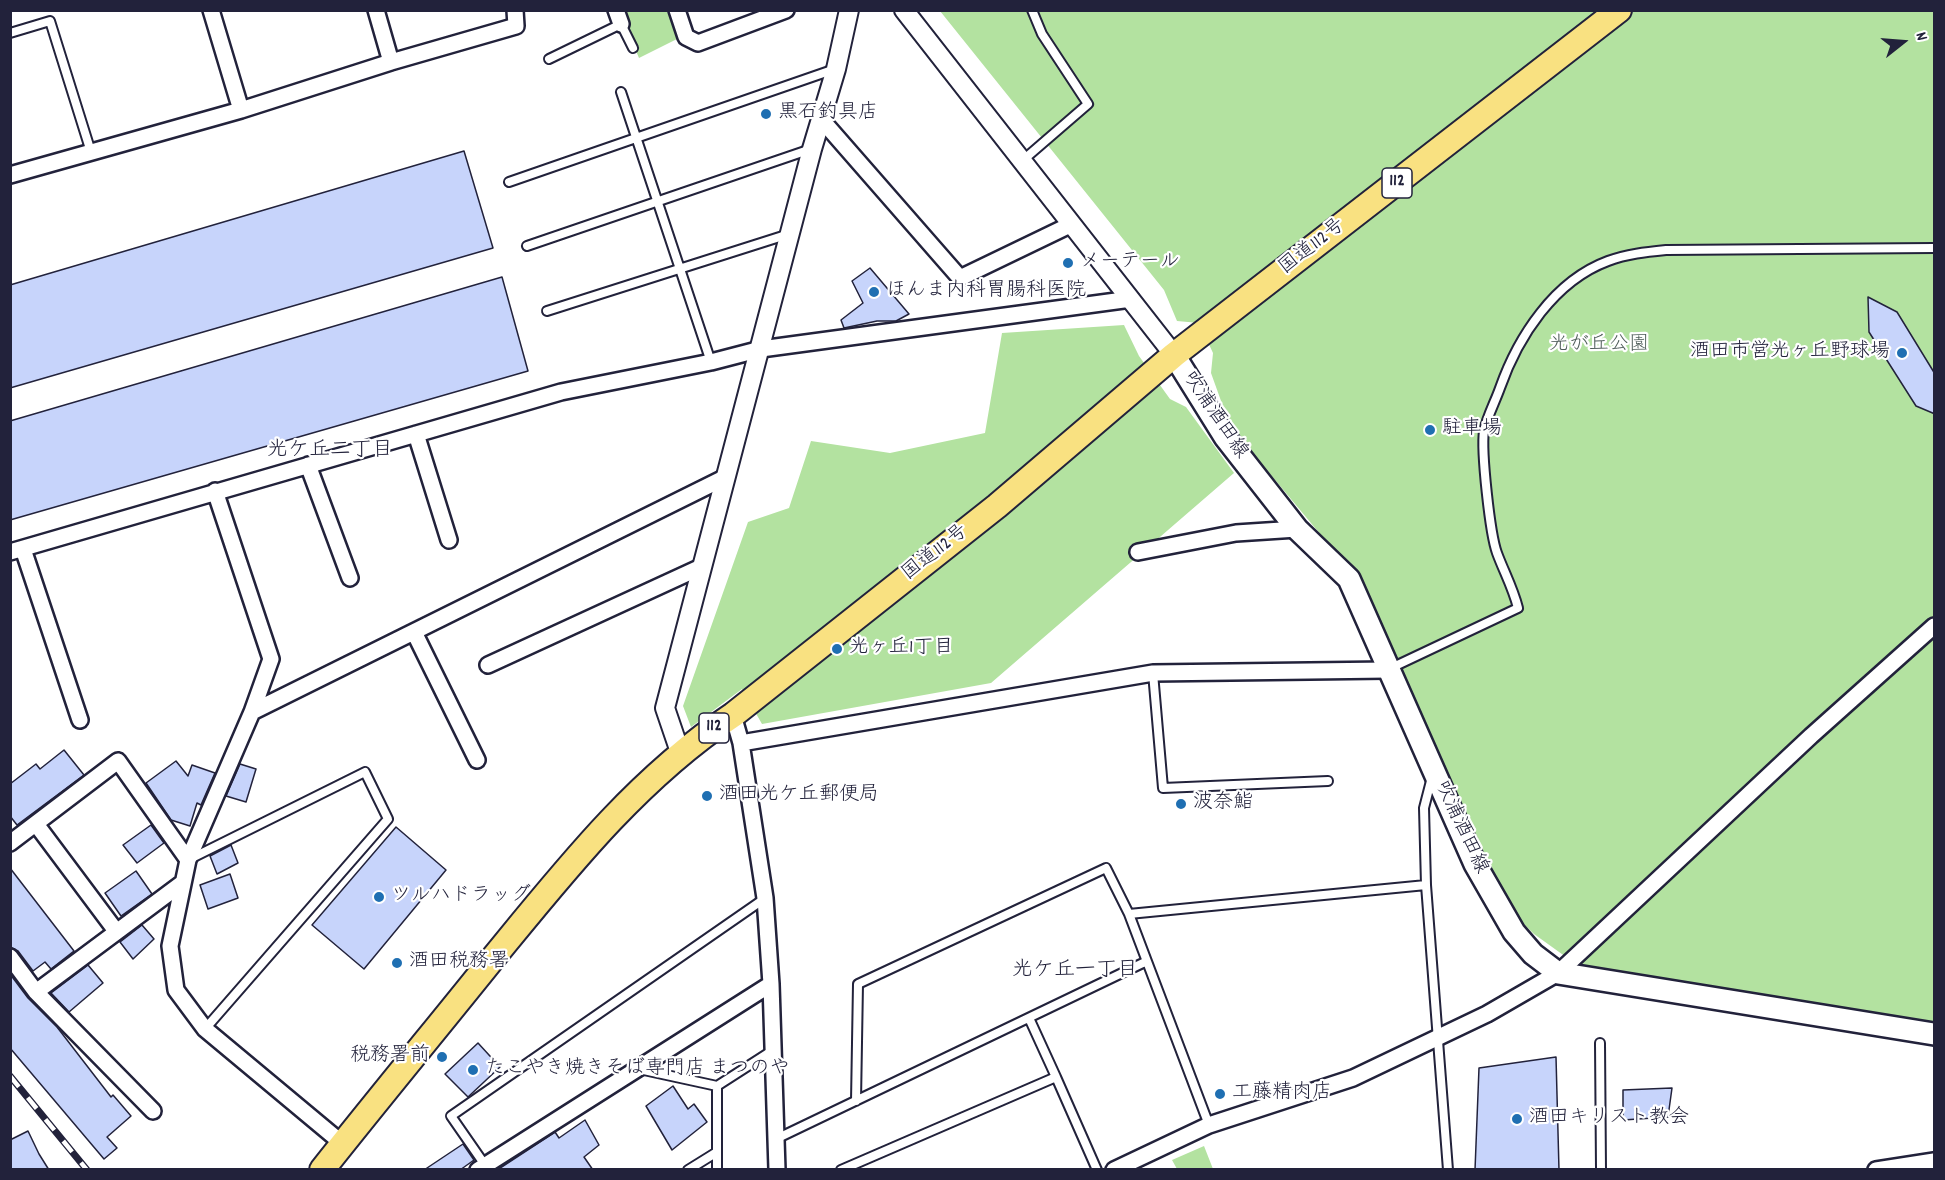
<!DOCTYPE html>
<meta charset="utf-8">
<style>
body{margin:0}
#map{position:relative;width:1945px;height:1180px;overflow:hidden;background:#fff;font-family:Dekko,sans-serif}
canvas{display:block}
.frame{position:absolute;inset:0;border:12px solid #22223b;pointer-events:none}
.north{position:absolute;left:1873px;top:12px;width:60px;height:60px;-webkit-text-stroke:4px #fff;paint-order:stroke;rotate:73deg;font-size:16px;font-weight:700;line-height:24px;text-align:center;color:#22223b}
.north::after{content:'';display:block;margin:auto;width:21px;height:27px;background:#22223b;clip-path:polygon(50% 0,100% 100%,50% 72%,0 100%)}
</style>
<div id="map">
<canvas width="1945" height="1180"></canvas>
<div class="frame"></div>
<div class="north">N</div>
</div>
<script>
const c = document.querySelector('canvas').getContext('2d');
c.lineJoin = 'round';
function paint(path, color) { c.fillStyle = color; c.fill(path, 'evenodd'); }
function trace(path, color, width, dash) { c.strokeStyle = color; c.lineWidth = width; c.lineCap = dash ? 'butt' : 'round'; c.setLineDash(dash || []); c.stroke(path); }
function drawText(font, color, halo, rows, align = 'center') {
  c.font = font + ' Dekko,"Klee One",sans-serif'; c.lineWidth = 4.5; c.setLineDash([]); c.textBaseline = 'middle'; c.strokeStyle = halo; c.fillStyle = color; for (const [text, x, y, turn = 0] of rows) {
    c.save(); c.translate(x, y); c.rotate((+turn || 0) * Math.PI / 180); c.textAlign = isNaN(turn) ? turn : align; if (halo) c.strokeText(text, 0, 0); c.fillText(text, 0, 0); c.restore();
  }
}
const green = new Path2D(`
 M619 11H673L683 36 639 58Z
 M940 11H1934V1029L1598 980 1534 934 1504 905 1490 884 1456 795 1351 571 1230 426 1211 373 1213 353 1199 323 1177 321 1164 290Z
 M1124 325 1139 356 1170 399 1186 407 1234 473 991 683 762 724 742 689 691 727 683 706 748 522 789 508 811 441 890 453 985 433 1002 333Z
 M1204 1146 1213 1169H1177L1172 1160Z`);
const building = new Path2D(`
 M464 151 493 248 10 388V285Z
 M870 268 909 314 896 321H877L844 328 841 320 863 303 852 281Z
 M502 277 528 371 10 520V421Z
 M1868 297 1897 312 1935 374V414L1916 406 1869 332Z
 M64 750 84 775 17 825 10 816V784L36 764 40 769Z
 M176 761 188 776 192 765 215 773 201 805 197 803 190 826 171 820 146 783Z
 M240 764 256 769 246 802 226 796Z
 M151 825 164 843 137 863 123 845Z
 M396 827 446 870 364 969 312 925Z
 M231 845 238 863 217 874 210 856Z
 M10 868 74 951 51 969 45 962 33 971 18 951 10 947Z
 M136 871 152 894 121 916 105 893Z
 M230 874 238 898 208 909 200 885Z
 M142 925 154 939 133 959 120 942Z
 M88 965 103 983 69 1012 51 993Z
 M10 974 28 998 57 1027 111 1097 113 1095 131 1116 107 1137 117 1148 104 1159 10 1048Z
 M478 1043 500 1067 468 1097 445 1074Z
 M1556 1057 1559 1170H1475L1479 1068Z
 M673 1086 688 1109 694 1104 707 1122 672 1150 646 1106Z
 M1672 1088 1668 1117 1623 1120V1090Z
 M585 1120 599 1145 584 1157 593 1170H497L555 1132 559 1138Z
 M28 1131 39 1154 49 1170H10V1140Z
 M463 1144 474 1160 460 1170H424Z`);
const service = new Path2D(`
 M10 33 50 21 91 152
 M549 59 621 24 633 48
 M621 92 711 362
 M1022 161 1088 104 1042 34 1032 10
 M509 182 835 69
 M527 246 811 149
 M547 311 789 234
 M1391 668 1518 608C1513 588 1504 572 1497 553 1490 534 1481 451 1484 431 1487 417 1495 402 1500 388 1518 337 1554 281 1608 261 1627 254 1646 252 1666 250L1934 248
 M1153 673 1163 788 1328 781
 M1432 777 1424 808 1426 885 1448 1170
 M190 859 365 772 388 819 205 1029
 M1029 1018 1056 1077
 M1600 1043 1601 1170
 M639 1069 717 1086
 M856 1101 858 984 1106 868 1129 914
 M1209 1125 1129 914 1426 885
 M776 1139 1145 962
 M485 1165 451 1116 764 899
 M688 1170 717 1152V1086L773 1050
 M717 1170V1152
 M841 1170 1056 1077 1097 1170`);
const minor = new Path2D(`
 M211 10 241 110
 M376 10 391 62
 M616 10 621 24
 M677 10 686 37 698 43 786 10
 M821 119 960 278 1072 224
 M10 175 241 110 391 62 516 26 515 10
 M416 434 449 540
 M308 465 350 578
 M215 491 271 659 252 712
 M23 549 80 720
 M10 552 561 392 711 362 761 349 1131 299
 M1138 552 1236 533 1297 529
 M414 632 477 760
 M488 665 701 567
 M733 715 741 743 1153 673 1388 670
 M741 743 765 898 771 984 777 1170
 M36 824 116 931
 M10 843 118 761 188 860
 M10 957 36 992 153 1111
 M36 992 181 884
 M343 1144 205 1029 176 990 170 946 188 860 252 712 724 478
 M478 1170 771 984
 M1114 1170 1209 1125 1353 1078 1487 1014 1558 973 1811 736 1934 626
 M1876 1170 1934 1161`);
const tertiary = new Path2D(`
 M904 10 1174 355
 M681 755 665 708 812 149 836 69 849 10`);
const secondary = new Path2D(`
 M1174 355 1225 437 1297 529 1349 579 1475 864 1514 932 1533 954 1558 973 1934 1034`);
const trunk = new Path2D(`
 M322 1170C379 1098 437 1028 494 957 566 869 637 779 733 715L997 506 1174 355 1619 10`);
const rail = new Path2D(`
 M10 1076 87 1170`);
const markers = [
 [766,114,6,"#1f6fb2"],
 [1068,263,6,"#1f6fb2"],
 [874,292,6,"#1f6fb2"],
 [1902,353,6,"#1f6fb2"],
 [1430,430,6,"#1f6fb2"],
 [837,649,6,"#1f6fb2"],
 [707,796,6,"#1f6fb2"],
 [1181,804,6,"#1f6fb2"],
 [379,897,6,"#1f6fb2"],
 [397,963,6,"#1f6fb2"],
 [442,1057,6,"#1f6fb2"],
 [473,1070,6,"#1f6fb2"],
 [1220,1094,6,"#1f6fb2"],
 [1517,1119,6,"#1f6fb2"]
];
const shields = [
 [1397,183,30],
 [714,728,30]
];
const shieldNames = [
 ["112",1397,183],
 ["112",714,728]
];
const poiNames = [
 ["黒石釣具店",778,114],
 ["メーテール",1080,263],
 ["ほんま内科胃腸科医院",886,292],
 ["酒田市営光ヶ丘野球場",1890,353,"right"],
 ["駐車場",1442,430],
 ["光ヶ丘1丁目",849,649],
 ["酒田光ケ丘郵便局",719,796],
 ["波奈鮨",1193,804],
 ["ツルハドラッグ",391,897],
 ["酒田税務署",409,963],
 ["税務署前",430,1057,"right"],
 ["たこやき焼きそば専門店 まつのや",485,1070],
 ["工藤精肉店",1232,1094],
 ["酒田キリスト教会",1529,1119]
];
const streetNames = [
 ["国道112号",1313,248,-38],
 ["吹浦酒田線",1214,416,56],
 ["国道112号",936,554,-38],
 ["吹浦酒田線",1460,828,65]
];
const parkNames = [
 ["光が丘公園",1599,346]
];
const neighbourhoodNames = [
 ["光ケ丘二丁目",330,452],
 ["光ケ丘一丁目",1075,972]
];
paint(green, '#b3e2a0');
paint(building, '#c7d4fb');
trace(building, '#22223b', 1.5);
trace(service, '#22223b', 12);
trace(minor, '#22223b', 20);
trace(tertiary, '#22223b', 22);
trace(secondary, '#22223b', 26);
trace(trunk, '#22223b', 28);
trace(service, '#fff', 8);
trace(minor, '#fff', 15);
trace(tertiary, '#fff', 18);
trace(secondary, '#fff', 21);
trace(trunk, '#f9e181', 24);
trace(rail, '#22223b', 7);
trace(rail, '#fff', 4.5, [14]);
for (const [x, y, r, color] of markers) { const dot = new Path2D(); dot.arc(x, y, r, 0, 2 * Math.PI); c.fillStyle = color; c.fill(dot); trace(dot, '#fff', 2); }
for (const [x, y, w] of shields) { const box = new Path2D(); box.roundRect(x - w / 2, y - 15, w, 30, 4.5); c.fillStyle = '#fff'; c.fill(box); trace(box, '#22223b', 1.5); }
drawText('bold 18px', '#22223b', null, shieldNames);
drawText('20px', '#22223b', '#fff', poiNames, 'left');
drawText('20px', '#22223b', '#fff', streetNames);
drawText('20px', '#4e5c59', '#fff', parkNames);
drawText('21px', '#22223b', '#fff', neighbourhoodNames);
</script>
